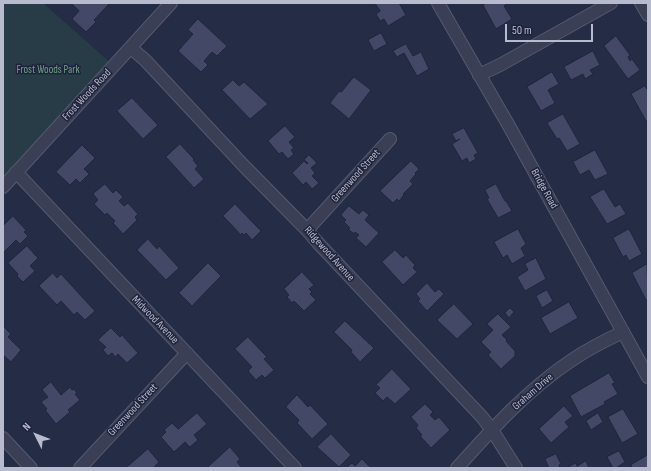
<!DOCTYPE html>
<style>
body{margin:0}
#map{position:relative;width:651px;height:471px;overflow:hidden;background:#252c46;font-family:"Sofia Sans Condensed",sans-serif}
canvas{display:block}
.frame{position:absolute;inset:0;border:4px solid #b8bbce;pointer-events:none}
.north{position:absolute;left:16px;top:415px;width:40px;height:40px;-webkit-text-stroke:3px #1e233b;paint-order:stroke;rotate:312deg;font-size:11px;font-weight:700;line-height:16px;text-align:center;color:#b8bbce}
.north::after{content:'';display:block;margin:auto;width:14px;height:18px;background:#b8bbce;clip-path:polygon(50% 0,100% 100%,50% 72%,0 100%)}
.scale{position:absolute;left:505px;top:24px;width:88px;height:18px;box-sizing:border-box;border:2px solid #b8bbce;border-top:0;padding-left:5px;font-size:12px;line-height:14px;white-space:nowrap;color:#b8bbce;-webkit-text-stroke:3px #1e233b;paint-order:stroke}
</style>
<div id="map">
<canvas width="651" height="471"></canvas>
<div class="frame"></div>
<div class="north">N</div>
<div class="scale">50 m</div>
</div>
<script>
const c = document.querySelector('canvas').getContext('2d');
c.lineJoin = 'round';
function paint(path, color) { c.fillStyle = color; c.fill(path, 'evenodd'); }
function trace(path, color, width, dash) { c.strokeStyle = color; c.lineWidth = width; c.lineCap = dash ? 'butt' : 'round'; c.setLineDash(dash || []); c.stroke(path); }
function drawText(font, color, halo, rows, align = 'center') {
  c.font = font + ' "Sofia Sans Condensed",sans-serif'; c.lineWidth = 3; c.setLineDash([]); c.textBaseline = 'middle'; c.strokeStyle = halo; c.fillStyle = color; for (const [text, x, y, turn = 0] of rows) {
    c.save(); c.translate(x, y); c.rotate((+turn || 0) * Math.PI / 180); c.textAlign = isNaN(turn) ? turn : align; if (halo) c.strokeText(text, 0, 0); c.fillText(text, 0, 0); c.restore();
  }
}
const green = new Path2D(`
 M3 3H43L114 66 3 187Z`);
const building = new Path2D(`
 M71 3H110L94 20 96 22 86 32 72 19 79 11Z
 M375 3H399L406 15 388 26 384 19 380 21 376 14 380 11Z
 M487 3H508L504 6 512 19 496 29 483 5Z
 M198 19 227 46 217 56 212 52 204 61 208 65 201 72 178 51 193 34 188 30Z
 M381 33 387 44 374 51 368 40Z
 M616 36 630 55 628 57 630 61 632 59 640 70 628 79 604 46Z
 M406 44 413 56 421 52 429 69 417 76 404 53 397 57 393 51Z
 M593 51 600 65 590 70 593 74 585 79 583 74 571 80 564 67Z
 M552 72 559 84 548 90 555 103 541 111 527 87Z
 M354 77 371 90 349 119 330 103 339 91 341 92Z
 M233 80 239 86 244 82 268 104 250 119 222 90Z
 M645 86 648 91V120L646 121 631 94Z
 M132 98 158 125 143 139 117 111Z
 M563 114 580 144 567 151 559 138 557 139 547 123Z
 M285 126 295 137 289 142 294 148 291 150 294 154 288 159 282 152 279 154 268 141Z
 M464 128 478 153 474 155 476 159 469 163 467 158 462 161 452 144 460 139 456 141 452 134Z
 M180 144 194 159 193 160 198 166 195 169 204 179 194 188 166 157Z
 M82 145 95 158 84 169 89 174 80 183 76 179 70 185 56 172Z
 M595 150 608 174 595 180 589 170 580 175 573 162Z
 M309 155 317 163 311 168 315 173 312 176 319 183 312 189 306 182 303 185 292 173 304 161 307 164 308 163 304 160Z
 M411 161 419 169 415 173 416 174 410 181 413 184 403 194 404 195 399 201 397 199 393 203 380 191Z
 M105 184 113 193 116 190 123 197 119 201 124 206 128 203 138 214 135 217 137 220 123 234 113 223 115 221 107 213 105 215 94 204 98 200 93 194Z
 M496 184 505 201H506L512 211 498 218 487 199 489 198 485 190Z
 M604 189 615 207 620 204 626 214 607 224 590 197Z
 M235 204 261 231 252 240 246 233 244 235 242 233 241 235 223 216Z
 M349 206 359 214 363 210 369 215 365 220 379 233 366 247 356 238 359 235 355 232 354 234 348 229 350 228 344 222 346 220 341 215Z
 M13 216 26 230 24 232 28 236 20 244 16 240 3 253V226Z
 M518 229 526 244 521 248 525 256 512 264 507 255 503 258 494 242Z
 M629 229 642 254 629 261 626 255 623 257 613 238Z
 M148 239 157 249 159 246 179 268 166 280 137 250Z
 M27 246 38 258 30 266 35 271 23 282 17 276 18 274 8 263Z
 M395 250 403 258 406 255 415 265 413 268 417 272 403 285 382 262Z
 M536 258 546 279 525 291 517 277 528 270 525 264Z
 M208 263 221 276 192 306 179 293Z
 M647 264 648 299 646 300 632 273Z
 M302 272 314 285 309 289 312 292 310 294 316 300 304 311 294 301 292 303 287 297 289 295 284 289Z
 M53 273 57 278 61 274 95 311 85 320 77 312 74 315 61 301 57 305 39 286Z
 M427 283 435 292 439 289 444 294 427 311 418 301 420 299 416 294Z
 M547 290 553 301 542 308 536 296Z
 M569 302 578 318 550 334 541 318Z
 M454 304 473 324 457 339 437 320Z
 M510 308 514 312 509 318 505 313Z
 M498 314 511 327 502 335 507 340 506 341 515 351V356L501 369 488 355 491 352 481 342 493 330 487 324Z
 M345 321 374 348 360 362 351 352 352 350 334 332Z
 M3 326 11 334 8 337 21 350 11 362 3 355Z
 M111 328 120 337 122 335 138 353 127 363 118 354 115 357 112 353 108 356 103 350 106 347 98 340Z
 M248 337 267 357 264 359 274 370 265 378 262 375 256 380 248 371 252 367 235 349Z
 M392 369 411 389 395 404 387 397 383 401 375 393 380 388 376 385Z
 M609 373 615 383 612 384 618 394 604 402 605 404 581 417 570 396Z
 M51 382 61 395 70 387 72 390 74 389 77 393 75 394 80 400 68 410 70 412 56 424 45 410 47 409 41 402 48 397 42 390Z
 M297 395 308 407 310 405 328 424 312 439 297 423 299 420 286 407Z
 M425 404 433 412 430 415 435 420 439 417 450 430 431 448 420 436 422 435 416 428 418 425 411 417Z
 M564 406 573 416 565 422 569 427 551 443 539 429Z
 M623 409 638 434 622 443 608 417Z
 M197 413 207 424 194 435 198 440 190 447 185 442 174 452 161 437 166 432 164 430 172 423 178 429Z
 M598 413 603 422 591 430 586 421Z
 M331 434 351 455 339 467 317 447Z
 M230 447 240 459 237 462 242 468H207Z
 M148 449 159 462 154 467 155 468H126Z
 M619 451 625 462 616 468H613L607 457Z
 M556 454 561 464 559 465 560 468H549L545 459Z
 M648 455V468H632L631 465Z
 M362 459 371 468H346L352 463 355 466Z
 M586 461 589 468 567 467 576 463 577 466Z`);
const minor = new Path2D(`
 M641 3 648 15
 M131 48 145 60 243 165 307 230 319 244 482 417 492 430 516 468
 M479 75 500 65 611 3
 M16 172 295 468
 M3 187 171 3
 M307 230 390 139
 M80 468 187 353
 M457 468C492 429 528 389 572 360 588 349 606 340 623 332`);
const tertiary = new Path2D(`
 M438 3 509 126 648 377
 M3 438 31 468`);
const parkNames = [
 ["Frost Woods Park",48,70]
];
const streetNames = [
 ["Frost Woods Road",87,95,-47],
 ["Greenwood Street",356,176,-48],
 ["Bridge Road",544,189,61],
 ["Ridgewood Avenue",329,254,48],
 ["Midwood Avenue",155,320,46],
 ["Graham Drive",533,392,-41],
 ["Greenwood Street",133,410,-47]
];
paint(green, '#273c47');
paint(building, '#424866');
trace(building, '#20263c', 1);
trace(minor, '#555a6f', 14);
trace(tertiary, '#555a6f', 14);
trace(minor, '#3a3f55', 12);
trace(tertiary, '#3a3f55', 12);
drawText('11px', '#6da185', '#1e233b', parkNames);
drawText('11px', '#b8bbce', '#1e233b', streetNames);
</script>
